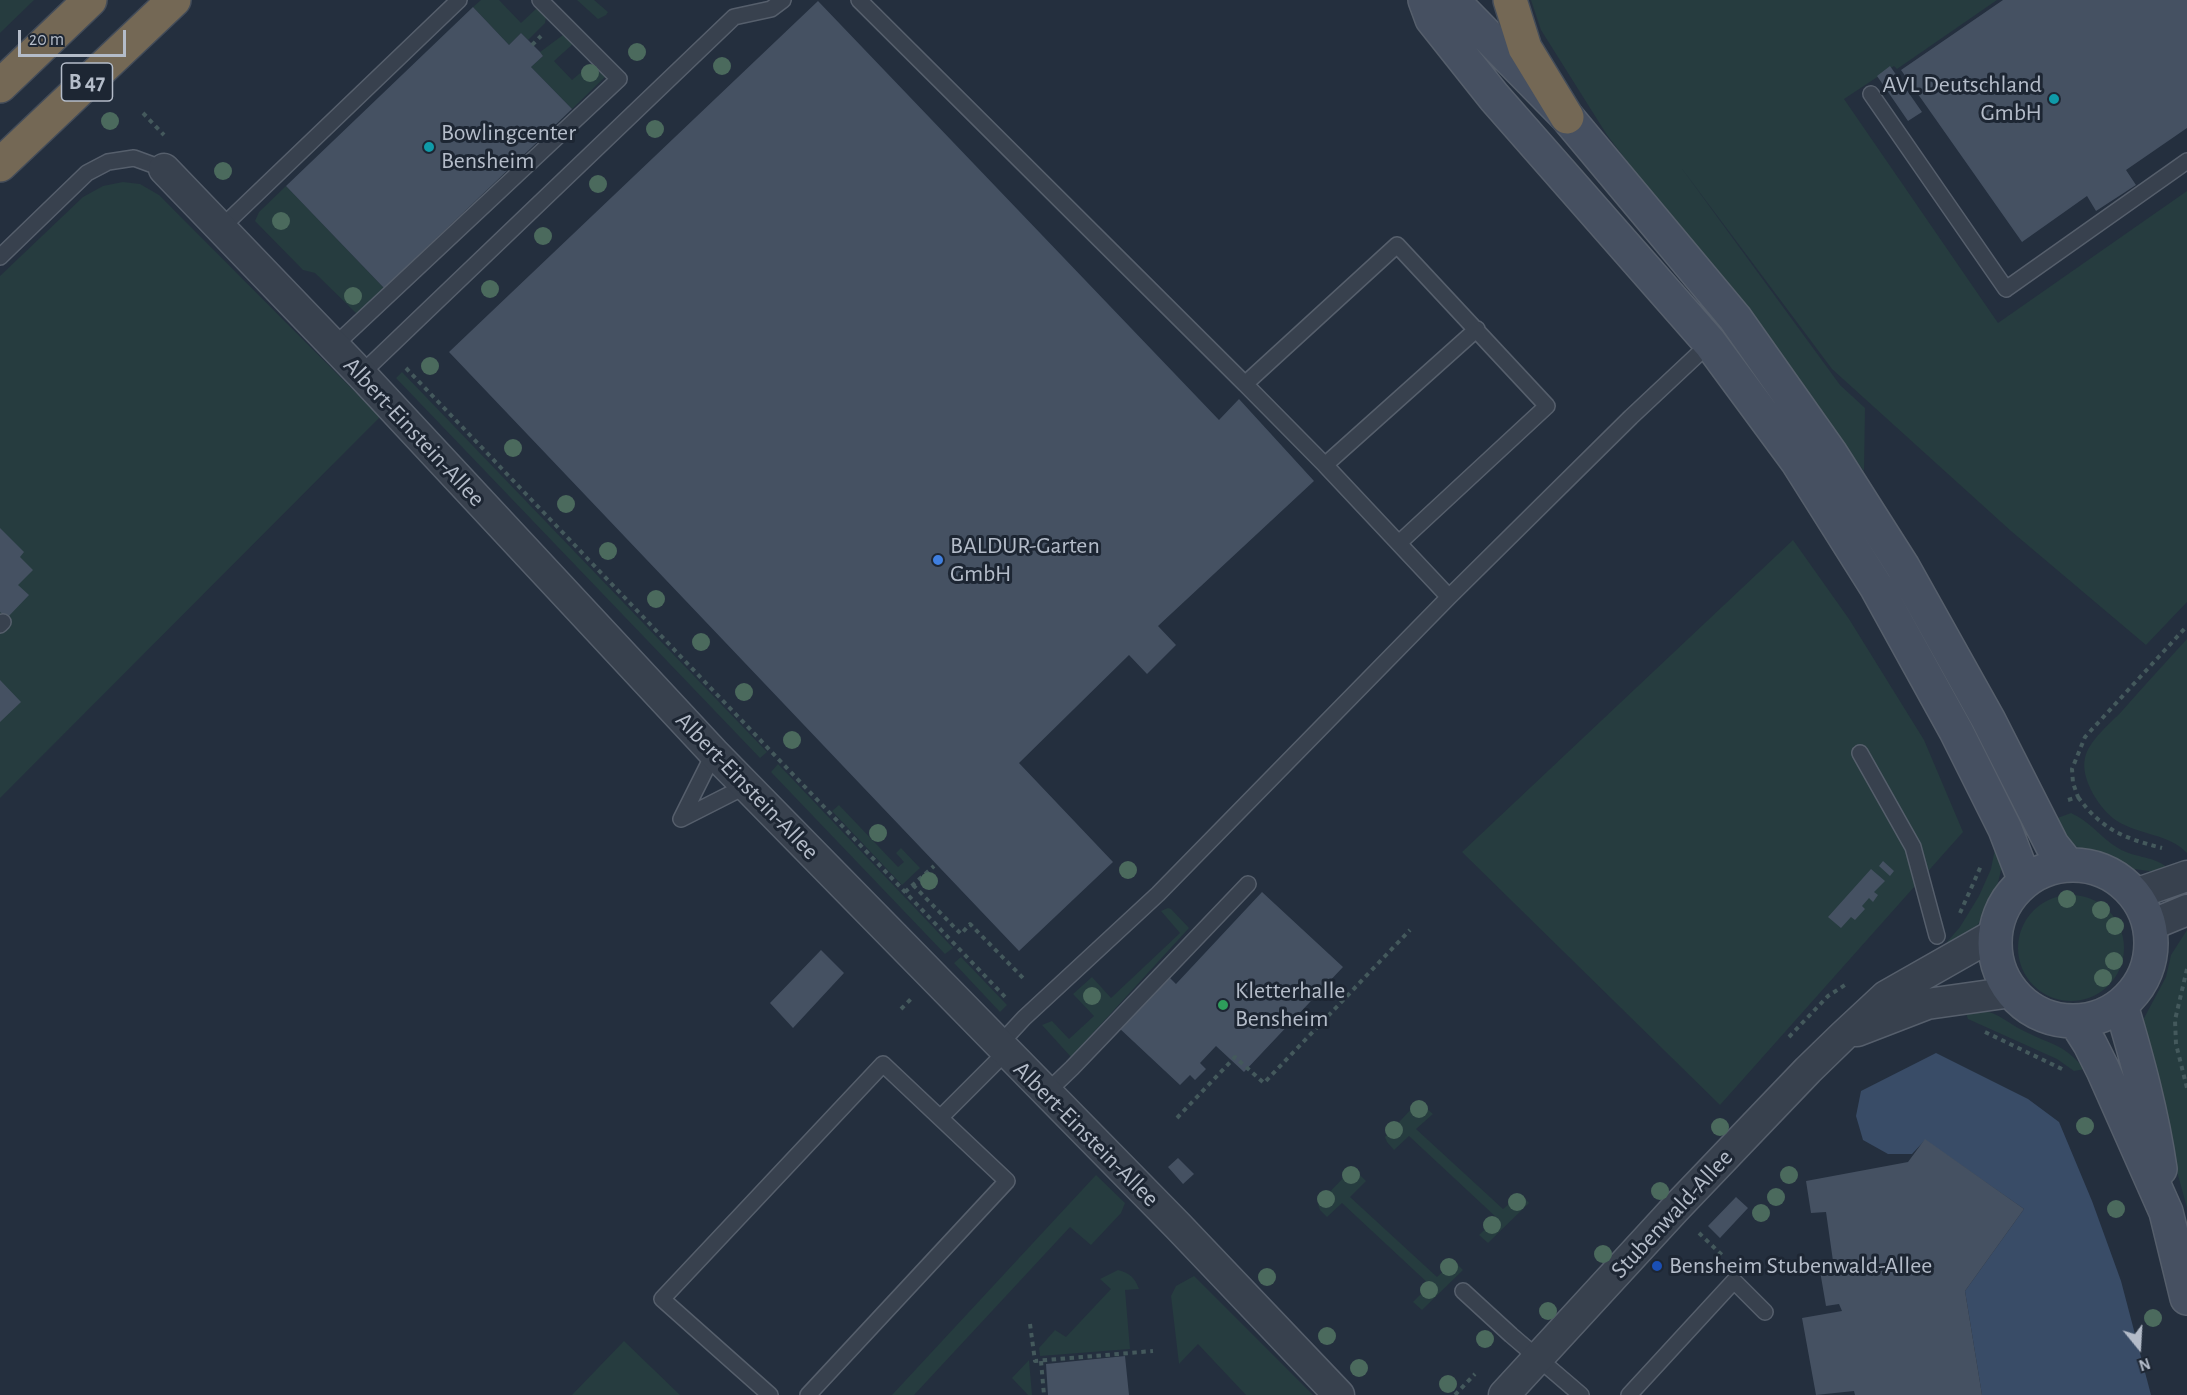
<!DOCTYPE html>
<style>
body{margin:0}
#map{position:relative;width:2187px;height:1395px;overflow:hidden;background:#242f3e;font-family:"Alegreya Sans",sans-serif}
canvas{display:block}
.north{position:absolute;left:2109px;top:1317px;width:60px;height:60px;-webkit-text-stroke:4px #1d2633;paint-order:stroke;rotate:162deg;font-size:16px;font-weight:700;line-height:24px;text-align:center;color:#b4bcc9}
.north::after{content:'';display:block;margin:auto;width:21px;height:27px;background:#b4bcc9;clip-path:polygon(50% 0,100% 100%,50% 72%,0 100%)}
.scale{position:absolute;left:18px;top:30px;width:108px;height:27px;box-sizing:border-box;border:3px solid #b4bcc9;border-top:0;padding-left:8px;font-size:18px;line-height:21px;white-space:nowrap;color:#b4bcc9;-webkit-text-stroke:4px #1d2633;paint-order:stroke}
</style>
<div id="map">
<canvas width="2187" height="1395"></canvas>
<div class="north">N</div>
<div class="scale">20 m</div>
</div>
<script>
const c = document.querySelector('canvas').getContext('2d');
c.lineJoin = 'round';
function paint(path, color) { c.fillStyle = color; c.fill(path, 'evenodd'); }
function trace(path, color, width, dash) { c.strokeStyle = color; c.lineWidth = width; c.lineCap = dash ? 'butt' : 'round'; c.setLineDash(dash || []); c.stroke(path); }
function drawText(font, color, halo, rows, align = 'center') {
  c.font = font + ' "Alegreya Sans",sans-serif'; c.lineWidth = 6; c.setLineDash([]); c.textBaseline = 'middle'; c.strokeStyle = halo; c.fillStyle = color; for (const [text, x, y, turn = 0] of rows) {
    c.save(); c.translate(x, y); c.rotate((+turn || 0) * Math.PI / 180); c.textAlign = isNaN(turn) ? turn : align; if (halo) c.strokeText(text, 0, 0); c.fillText(text, 0, 0); c.restore();
  }
}
const green = new Path2D(`
 M0 0H34L0 33Z
 M481 0H499L521 23 538 7 543 11 546 17 545 23 528 40 521 33 509 45 473 7Z
 M577 0H594L608 12 606 15 598 19Z
 M1531 0H1997L1897 69 1894 66 1844 99 1998 323 2187 191V602L2146 645 2011 531 1832 369 1680 166 1840 385 1865 408 1864 471 1607 135 1541 30Z
 M563 35 574 43 554 61 572 80 592 63 605 77 572 109 531 67 543 56 540 52Z
 M123 182 140 184 159 195 380 417 0 798V276L83 197 103 186Z
 M286 186 384 288 357 314 315 273 303 270 255 221 259 212Z
 M402 372 767 752 760 758 396 378Z
 M1793 540 1849 619 1924 740 1963 832 1720 1105 1462 852Z
 M2187 639V853C2170 834 2139 835 2117 821 2100 810 2080 779 2085 758 2089 740 2110 724 2122 711 2143 687 2165 663 2187 639Z
 M778 764 953 948 945 954 771 772Z
 M839 805 898 867 904 862 896 853 901 848 920 868 902 885 832 811Z
 M2071 813C2090 821 2101 838 2118 848 2136 859 2155 855 2170 870L2156 872 2127 868 2105 857 2082 850 2070 842 2052 820Z
 M1995 849 2003 860C1999 883 1991 911 1974 929 1967 937 1957 943 1948 949L1947 942 1960 927 1979 896 1991 869Z
 M2018 948a53 53 0 1 1 106 0a53 53 0 1 1-106 0Z
 M1168 908 1171 909 1189 928 1071 1057 1042 1025 1052 1021 1069 1039 1094 1016 1073 994 1092 977 1111 998 1180 933 1161 911Z
 M2187 930V1208L2142 1043 2143 1020 2166 977 2171 955Z
 M961 957 1007 1005 1000 1012 954 963Z
 M1981 1010C1999 1013 2009 1024 2024 1031 2053 1046 2061 1042 2085 1069L2074 1071 2057 1059 1968 1019 1965 1011Z
 M1416 1104 1423 1105 1433 1114 1416 1129 1503 1209 1521 1194 1529 1203 1488 1243 1479 1235 1497 1218 1409 1136 1394 1150 1387 1142 1385 1137Z
 M1349 1172H1357L1366 1181 1350 1197 1437 1277 1454 1261 1463 1270 1422 1310 1413 1302 1430 1285 1342 1203 1327 1217 1320 1210 1318 1204Z
 M1096 1175 1125 1203 1121 1213 1091 1245 1070 1227 914 1395H892Z
 M1118 1270C1130 1273 1135 1278 1139 1289L1125 1290 1130 1349 1040 1356 1039 1348 1055 1330 1066 1337 1111 1289 1100 1279Z
 M1194 1276 1313 1395H1246L1198 1344 1179 1364 1171 1296 1176 1286Z
 M624 1341 680 1395H572Z
 M1029 1360 1032 1395H1028L1012 1378Z`);
const water = new Path2D(`
 M1936 1053 2028 1099 2059 1122 2092 1201 2121 1281 2151 1395H1982L1965 1291 2024 1209 1925 1140 1912 1154H1888L1863 1140 1856 1116 1861 1091Z`);
const building = new Path2D(`
 M2003 0H2187V128L2126 170 2136 185 2096 211 2087 196 2022 242 1901 70Z
 M818 1 1219 420 1239 399 1314 481 1158 626 1176 645 1147 674 1129 655 1019 763 1113 862 1019 951 449 352Z
 M473 7 509 45 521 33 540 52 543 56 531 67 572 109 384 288 286 186Z
 M1890 66 1922 112 1908 121 1877 76Z
 M0 528 24 552 20 557 33 570 18 585 29 595 7 618 0 612Z
 M0 680 21 702 0 722Z
 M1883 861 1894 871 1890 876 1879 866Z
 M1871 869 1885 881 1874 892 1878 895 1873 902 1869 898 1862 906 1865 909 1855 920 1851 917 1841 928 1828 917Z
 M1262 892 1343 967 1244 1072 1216 1046 1200 1063 1206 1069 1195 1080 1190 1075 1180 1085 1118 1027 1167 975 1176 984Z
 M821 950 844 973 793 1028 770 1003Z
 M1925 1139 2024 1209 1965 1291 1982 1395H1855L1854 1391 1816 1395 1802 1318 1842 1311 1839 1304 1826 1306 1820 1271 1834 1268 1826 1212 1811 1213 1806 1181 1908 1162Z
 M1178 1158 1194 1174 1183 1184 1168 1167Z
 M1736 1197 1748 1208 1720 1238 1708 1226Z
 M1125 1356 1129 1395H1048L1046 1364Z`);
const path = new Path2D(`
 M532 45 541 36
 M143 113 164 135
 M406 368 1005 997
 M2078 797C2102 830 2124 838 2162 848
 M2068 800 2078 797 2073 783 2072 769 2085 737 2187 626
 M913 885 961 934 970 924 1026 981
 M905 892 934 866
 M1960 913 1981 866
 M2187 969 2175 1020 2176 1044 2187 1088
 M901 1009 911 999
 M1985 1032 2062 1069
 M1789 1037 1828 996 1845 985
 M1177 1118 1235 1057 1264 1083 1410 930
 M1699 1233 1724 1257
 M1030 1324 1035 1361 1153 1351
 M1041 1361 1044 1395
 M1455 1395 1475 1374`);
const lane = new Path2D(`
 M859 0 1245 384
 M1871 94 2006 289 2187 161
 M221 228 459 0
 M0 257 87 173 108 162 134 158 164 169
 M334 346 619 79 540 0
 M361 374 734 17 771 9 783 0
 M1325 465 1477 329
 M1399 543 1547 406 1397 245 1245 384 1325 465 1449 597
 M0 625 3 622
 M1860 753 1913 847 1937 936
 M681 819 714 753
 M681 819 746 786
 M999 1045 1024 1018 1158 894 1449 597 1631 417 1710 343
 M1046 1093 1072 1068 1248 884
 M941 1117 1006 1052
 M1463 1291 1511 1335 1581 1395
 M770 1395 662 1299 883 1064 1007 1181 808 1395
 M1629 1395 1734 1281 1765 1312`);
const street = new Path2D(`
 M164 169 361 374 714 753 1178 1226 1339 1395
 M2135 894 2187 876
 M2151 925 2187 910
 M1857 1031 1927 1004 2012 992
 M1504 1395 1675 1209 1808 1070 1843 1036 1886 996 1995 934`);
const secondary = new Path2D(`
 M1425 0 1432 19 1494 97 1710 343 1797 461 1877 588 1956 731 2005 829 2025 881
 M1452 0 1567 117 1735 318 1831 454 1903 567 1988 719 2052 845 2068 865
 M1995 943a78 78 0 1 1 156 0a78 78 0 1 1-156 0Z
 M2121 1005C2137 1059 2152 1113 2160 1169
 M2076 1022 2090 1044 2103 1070 2166 1212 2187 1298`);
const highway = new Path2D(`
 M1510 0 1525 48 1567 117
 M0 86 90 0
 M0 165 174 0`);
const trees = [
 [637,52],
 [722,66],
 [590,73],
 [110,121],
 [655,129],
 [223,171],
 [598,184],
 [281,221],
 [543,236],
 [490,289],
 [353,296],
 [430,366],
 [513,448],
 [566,504],
 [608,551],
 [656,599],
 [701,642],
 [744,692],
 [792,740],
 [878,833],
 [1128,870],
 [929,881],
 [2067,899],
 [2101,910],
 [2115,926],
 [2114,961],
 [2103,978],
 [1092,996],
 [1419,1109],
 [2085,1126],
 [1720,1127],
 [1394,1130],
 [1351,1175],
 [1789,1175],
 [1660,1191],
 [1776,1197],
 [1326,1199],
 [1517,1202],
 [2116,1209],
 [1761,1213],
 [1492,1225],
 [1603,1254],
 [1449,1267],
 [1267,1277],
 [1429,1290],
 [1548,1311],
 [2153,1318],
 [1327,1336],
 [1485,1339],
 [1359,1368],
 [1448,1384]
];
const markers = [
 [2054,99,6,"#0f9aa8"],
 [429,147,6,"#0f9aa8"],
 [938,560,6,"#3f7fe0"],
 [1223,1005,6,"#2e9e5b"],
 [1657,1266,6,"#1a4fb4"]
];
const shields = [
 [87,82,51]
];
const shieldNames = [
 ["B 47",87,82]
];
const poiNames = [
 ["AVL Deutschland",2042,85,"right"],
 ["GmbH",2042,113,"right"],
 ["Bowlingcenter",441,133],
 ["Bensheim",441,161],
 ["BALDUR-Garten",950,546],
 ["GmbH",950,574],
 ["Kletterhalle",1235,991],
 ["Bensheim",1235,1019],
 ["Bensheim Stubenwald-Allee",1669,1266]
];
const streetNames = [
 ["Albert-Einstein-Allee",414,432,47],
 ["Albert-Einstein-Allee",747,786,46],
 ["Albert-Einstein-Allee",1086,1134,45],
 ["Stubenwald-Allee",1672,1214,-47]
];
paint(green, '#263c3f');
paint(water, '#394c67');
paint(building, '#455162');
trace(lane, '#565f6c', 18);
trace(street, '#565f6c', 33);
trace(secondary, '#565f6c', 36);
trace(highway, '#434c59', 36);
trace(path, '#44595c', 4, [4.5, 4.5]);
trace(lane, '#38414e', 15);
trace(street, '#38414e', 30);
trace(secondary, '#465061', 33);
trace(highway, '#746855', 33);
c.fillStyle = '#4b6a5d';
for (const [x, y] of trees) { c.beginPath(); c.arc(x, y, 9, 0, 2 * Math.PI); c.fill(); }
for (const [x, y, r, color] of markers) { const dot = new Path2D(); dot.arc(x, y, r, 0, 2 * Math.PI); c.fillStyle = color; c.fill(dot); trace(dot, '#1d2633', 2); }
for (const [x, y, w] of shields) { const box = new Path2D(); box.roundRect(x - w / 2, y - 19, w, 38, 4.5); c.fillStyle = '#1d2633'; c.fill(box); trace(box, '#b4bcc9', 1.5); }
drawText('bold 22px', '#b4bcc9', null, shieldNames);
drawText('24px', '#b4bcc9', '#1d2633', poiNames, 'left');
drawText('24px', '#b4bcc9', '#1d2633', streetNames);
</script>
